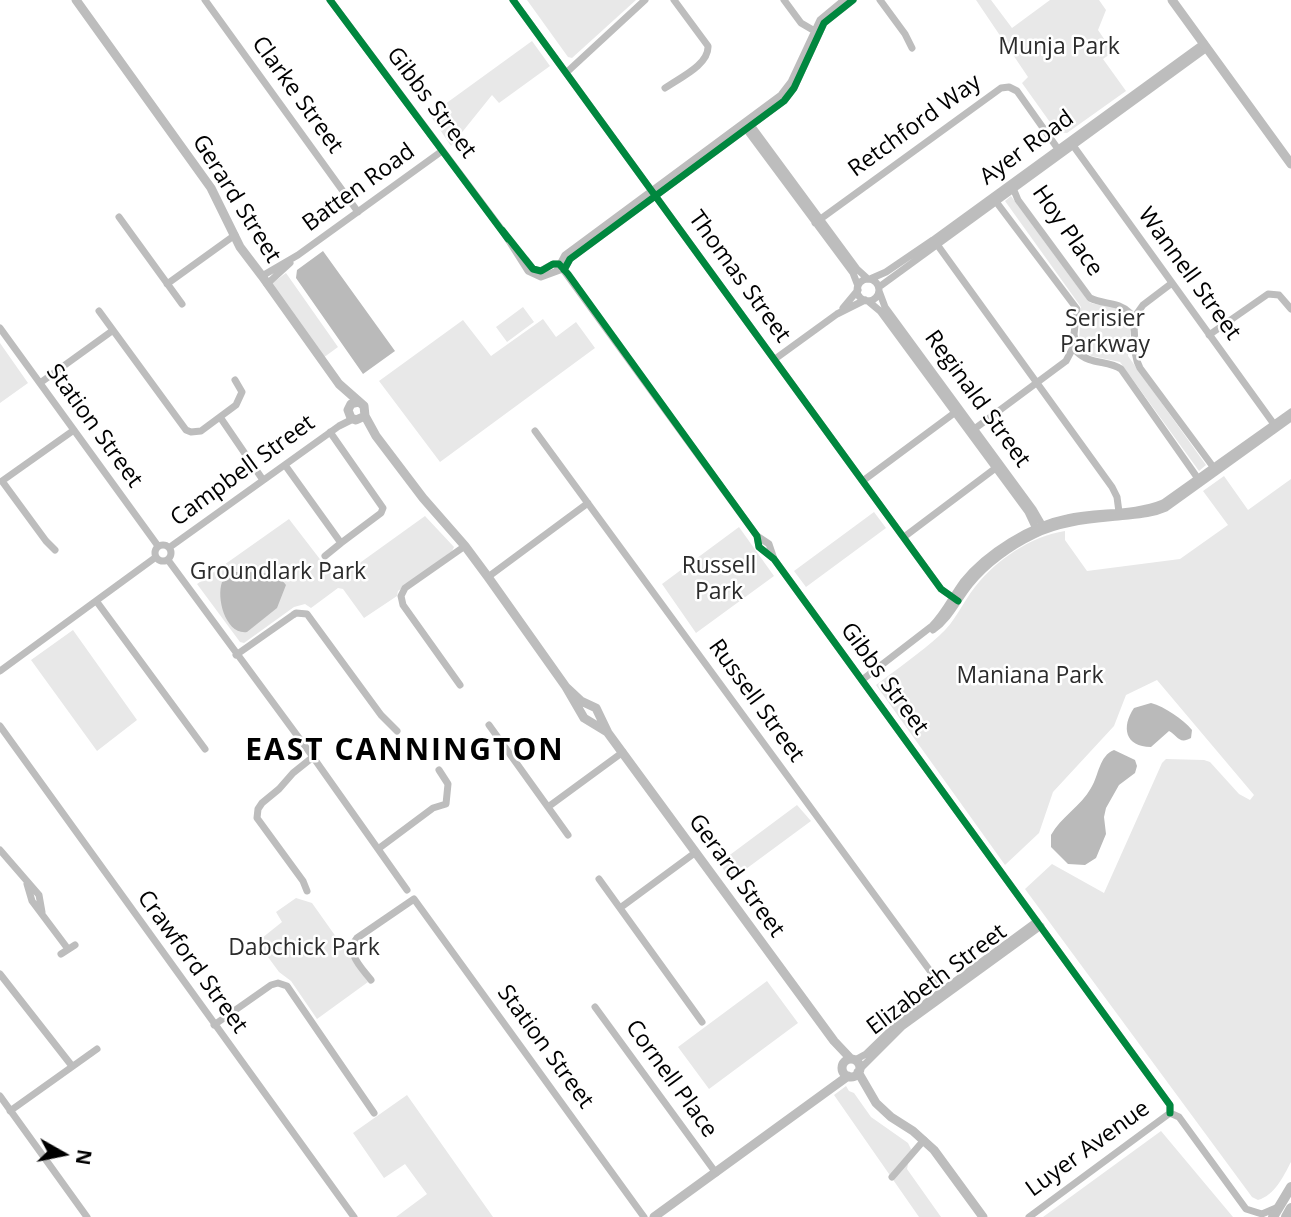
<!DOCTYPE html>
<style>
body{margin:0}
#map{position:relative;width:1291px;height:1217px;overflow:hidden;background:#fff;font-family:"Open Sans",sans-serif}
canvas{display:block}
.north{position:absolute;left:28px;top:1119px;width:70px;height:70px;-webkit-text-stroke:5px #fff;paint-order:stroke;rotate:99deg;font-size:19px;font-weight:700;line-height:28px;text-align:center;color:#000}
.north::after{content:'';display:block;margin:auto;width:24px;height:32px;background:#000;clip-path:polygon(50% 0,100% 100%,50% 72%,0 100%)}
</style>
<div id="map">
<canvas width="1291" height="1217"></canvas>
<div class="north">N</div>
</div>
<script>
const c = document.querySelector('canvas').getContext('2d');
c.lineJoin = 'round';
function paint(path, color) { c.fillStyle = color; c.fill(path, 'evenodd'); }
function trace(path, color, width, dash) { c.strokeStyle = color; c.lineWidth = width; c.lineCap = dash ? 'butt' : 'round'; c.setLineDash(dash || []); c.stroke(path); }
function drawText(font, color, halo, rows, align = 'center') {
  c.font = font + ' "Open Sans",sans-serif'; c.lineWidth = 5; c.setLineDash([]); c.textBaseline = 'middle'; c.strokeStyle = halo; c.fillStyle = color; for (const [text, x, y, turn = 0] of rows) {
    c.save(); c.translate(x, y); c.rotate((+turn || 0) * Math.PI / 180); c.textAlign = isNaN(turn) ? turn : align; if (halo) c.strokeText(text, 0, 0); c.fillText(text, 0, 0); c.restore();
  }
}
const green = new Path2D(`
 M527 0H636L572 58 568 57Z
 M976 0H991L1012 28 1050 0H1099L1106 10 1098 30 1113 52 1103 59 1126 91 1067 133 1057 132 1022 83 1028 77Z
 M532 41 550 66 499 103 492 95 451 146 430 115Z
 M1011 196 1089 302C1097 306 1104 304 1112 306 1137 314 1130 336 1128 356L1206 465 1199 471 1120 362 1091 356 1084 349 1079 340 1081 307 1005 201Z
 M286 273 338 347 323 358 271 284Z
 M523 307 534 322 507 342 496 327Z
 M543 319 556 337 576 322 595 348 440 462 379 381 463 320 491 356Z
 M0 343 28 383 0 403Z
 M1224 476 1248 510 1291 479V1162C1283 1177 1275 1195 1258 1200L1252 1197 1025 889 1052 864 1104 893 1162 763 1166 759 1204 760 1210 762 1239 794 1250 800 1254 795 1157 680 1126 695 1114 726 1053 792 1039 833 1005 865 876 685C897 669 920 653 940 635 955 622 963 602 975 587 996 560 1031 536 1065 531V540L1087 571 1180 559 1228 525 1203 491Z
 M874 512 886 528 806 587 794 571Z
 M425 516 454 547 452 551 398 591 397 596 364 618 343 589 338 588 311 608 305 604 294 607 244 643 240 642 197 584 289 519 336 580Z
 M739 527 774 576 696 633 662 584Z
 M73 630 137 720 97 751 31 660Z
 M797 805 811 821 731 880 719 863Z
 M296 898 312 903 368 982 317 1019 291 981 279 972 257 942 282 922 276 912Z
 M767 981 798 1023 709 1089 678 1047Z
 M846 1086 849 1091 854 1093 871 1117 908 1143 911 1149 907 1169 941 1217H919L834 1095Z
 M407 1095 493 1217H396L427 1194 405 1164 384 1178 353 1133Z
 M1161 1131 1233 1217H1043Z`);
const water = new Path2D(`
 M323 251 395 351 363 374 296 278 297 270Z
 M236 572C252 572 276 570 286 585L277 608 247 632C226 635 216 599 222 582Z
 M1151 703C1165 707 1183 719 1192 730L1191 738C1179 745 1177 735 1169 731L1151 747C1125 747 1121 727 1134 708Z
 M1114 750 1135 760 1137 766 1135 773 1119 785 1106 808 1104 817 1106 834 1096 858 1085 865 1068 864 1051 847V835C1061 817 1081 806 1091 788 1099 775 1099 756 1114 750Z`);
const minor = new Path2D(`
 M205 0 358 212
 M330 0 502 230 528 271 541 277 560 270
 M513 0 941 589 958 601
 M784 0 801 23 818 33
 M880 0 905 34 912 48
 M567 72 645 0
 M665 88C679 78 709 65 708 46L674 0
 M748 121 857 269 868 279
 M743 125 853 273 858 286
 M1072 144 1276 427
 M1013 188 1018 200 1090 298C1104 305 1118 301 1130 313 1139 332 1130 350 1140 368L1214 468
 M994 199 1077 309 1074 334 1077 352C1090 365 1108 360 1121 369L1199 480
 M119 217 182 304
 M815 223 1001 88 1009 87 1017 91 1058 149
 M936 243 1112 487 1117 497 1119 512
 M526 260 533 269 540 271 553 264H559
 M559 264 757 536 759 547 774 559 1170 1105V1113
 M557 270 565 255 781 95 791 82 820 20 844 0
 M564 270 570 259 784 101 794 88 824 23 853 0
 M262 276 298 255 442 151
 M870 279 886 272 933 240 1204 43
 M857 290a11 11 0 1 1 22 0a11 11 0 1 1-22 0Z
 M167 284 235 235
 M267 284 290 263
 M879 287 1207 48
 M879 291 885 307 1033 509 1044 528
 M868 301 880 311 1028 512 1036 529
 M843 308 858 290
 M99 311 186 430 191 432 201 431 236 405 242 392 235 380
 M1133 319 1143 305 1172 283
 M0 328 158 546
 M1209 335 1268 294 1279 295 1291 309
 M775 359 837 314 865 300
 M40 383 112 331
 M220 417 263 480
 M973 430 1066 361 1075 344
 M535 431 947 994
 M285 465 341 543 381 513 383 508 330 432
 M864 480 957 411
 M757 536 769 544 774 559
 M904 537 997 467
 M155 553a8 8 0 1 1 16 0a8 8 0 1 1-16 0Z
 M170 547 339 426 353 419
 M55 550 46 541 2 481 74 430
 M325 556 341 543
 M168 560 313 757 407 890
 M488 577 588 503
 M97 602 205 749
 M933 630C950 618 957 600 970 584 986 564 1011 546 1034 535 1060 522 1090 520 1118 517 1135 515 1150 515 1166 508L1291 418
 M236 655 293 615 296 613 307 614 381 715 397 731
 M0 671 156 557
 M862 680 932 626C945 613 952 597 963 582 986 553 1031 525 1067 518 1098 511 1134 515 1163 503L1291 412
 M460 685 403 605 401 596 405 588 465 546
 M489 725 568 835
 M0 726 354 1217
 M548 807 623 752
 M378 849 433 808 446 804 448 784 439 770
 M0 850 39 895 42 912
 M599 879 702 1022
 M27 884 32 901 68 949
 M307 891 303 881 257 818 258 809 262 803 279 789 293 773 313 757
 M620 908 696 852
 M61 954 75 945
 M0 974 72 1066
 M371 980C361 967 345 953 357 938L414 899 644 1217
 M595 1007 716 1173
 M214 1025 271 985 278 983 287 986 374 1113
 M855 1060 866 1054 898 1023 1037 921
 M860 1069 902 1027 1041 926
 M0 1096 87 1217
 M10 1111 97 1049
 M1170 1113 1179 1117 1246 1209 1262 1214 1276 1208
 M892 1177 924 1140
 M1029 1217 1170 1113`);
const tertiary = new Path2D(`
 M76 0 211 188 240 247 262 276 339 384 364 406 365 416 356 420 351 418 348 410 351 404 359 402
 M1172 0 1291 164
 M365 416 376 436 423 498 465 546 488 577 566 687 584 718 607 732
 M566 687 581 701 596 708 608 733 834 1041 851 1059
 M842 1068a9 9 0 1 1 18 0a9 9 0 1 1-18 0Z
 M858 1072 876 1103 891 1117 913 1131 934 1150 983 1217
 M654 1217 848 1076`);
const primary = new Path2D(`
 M1273 1217 1291 1187
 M1286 1217 1291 1208`);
const cycleway = new Path2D(`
 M330 0 508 239
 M513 0 941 589 958 601
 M502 230 533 269 541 271 553 264H559L568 274 757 536 759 547 774 559 1130 1050 1170 1105V1113
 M564 270 570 259 784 101 794 88 824 23 853 0`);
const parkNames = [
 ["Munja Park",1059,47],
 ["Serisier",1105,319],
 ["Parkway",1105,345],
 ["Russell",719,566],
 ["Park",719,592],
 ["Groundlark Park",278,572],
 ["Maniana Park",1030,676],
 ["Dabchick Park",304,948]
];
const streetNames = [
 ["Clarke Street",297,95,54],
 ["Gibbs Street",431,103,53],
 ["Retchford Way",915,126,-36],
 ["Ayer Road",1027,148,-36],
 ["Batten Road",359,188,-36],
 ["Gerard Street",236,199,58],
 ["Hoy Place",1067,231,55],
 ["Wannell Street",1189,274,54],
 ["Thomas Street",739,277,54],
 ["Reginald Street",977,399,54],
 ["Station Street",94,426,54],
 ["Campbell Street",243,471,-36],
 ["Gibbs Street",884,679,54],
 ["Russell Street",756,701,54],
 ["Gerard Street",736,876,54],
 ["Crawford Street",192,962,54],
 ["Elizabeth Street",937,980,-37],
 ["Station Street",545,1047,54],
 ["Cornell Place",671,1079,54],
 ["Luyer Avenue",1088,1149,-36]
];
const districtNames = [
 ["EAST CANNINGTON",405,751]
];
paint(green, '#e8e8e8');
paint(water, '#bababa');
trace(minor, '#bdbdbd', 7);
trace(tertiary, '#bdbdbd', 9);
trace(primary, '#bdbdbd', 10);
trace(cycleway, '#00873e', 7);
drawText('23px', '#2c2c2c', '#fff', parkNames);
drawText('23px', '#000', '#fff', streetNames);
c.letterSpacing = '2px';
drawText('bold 30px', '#000', '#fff', districtNames);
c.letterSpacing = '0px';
</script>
